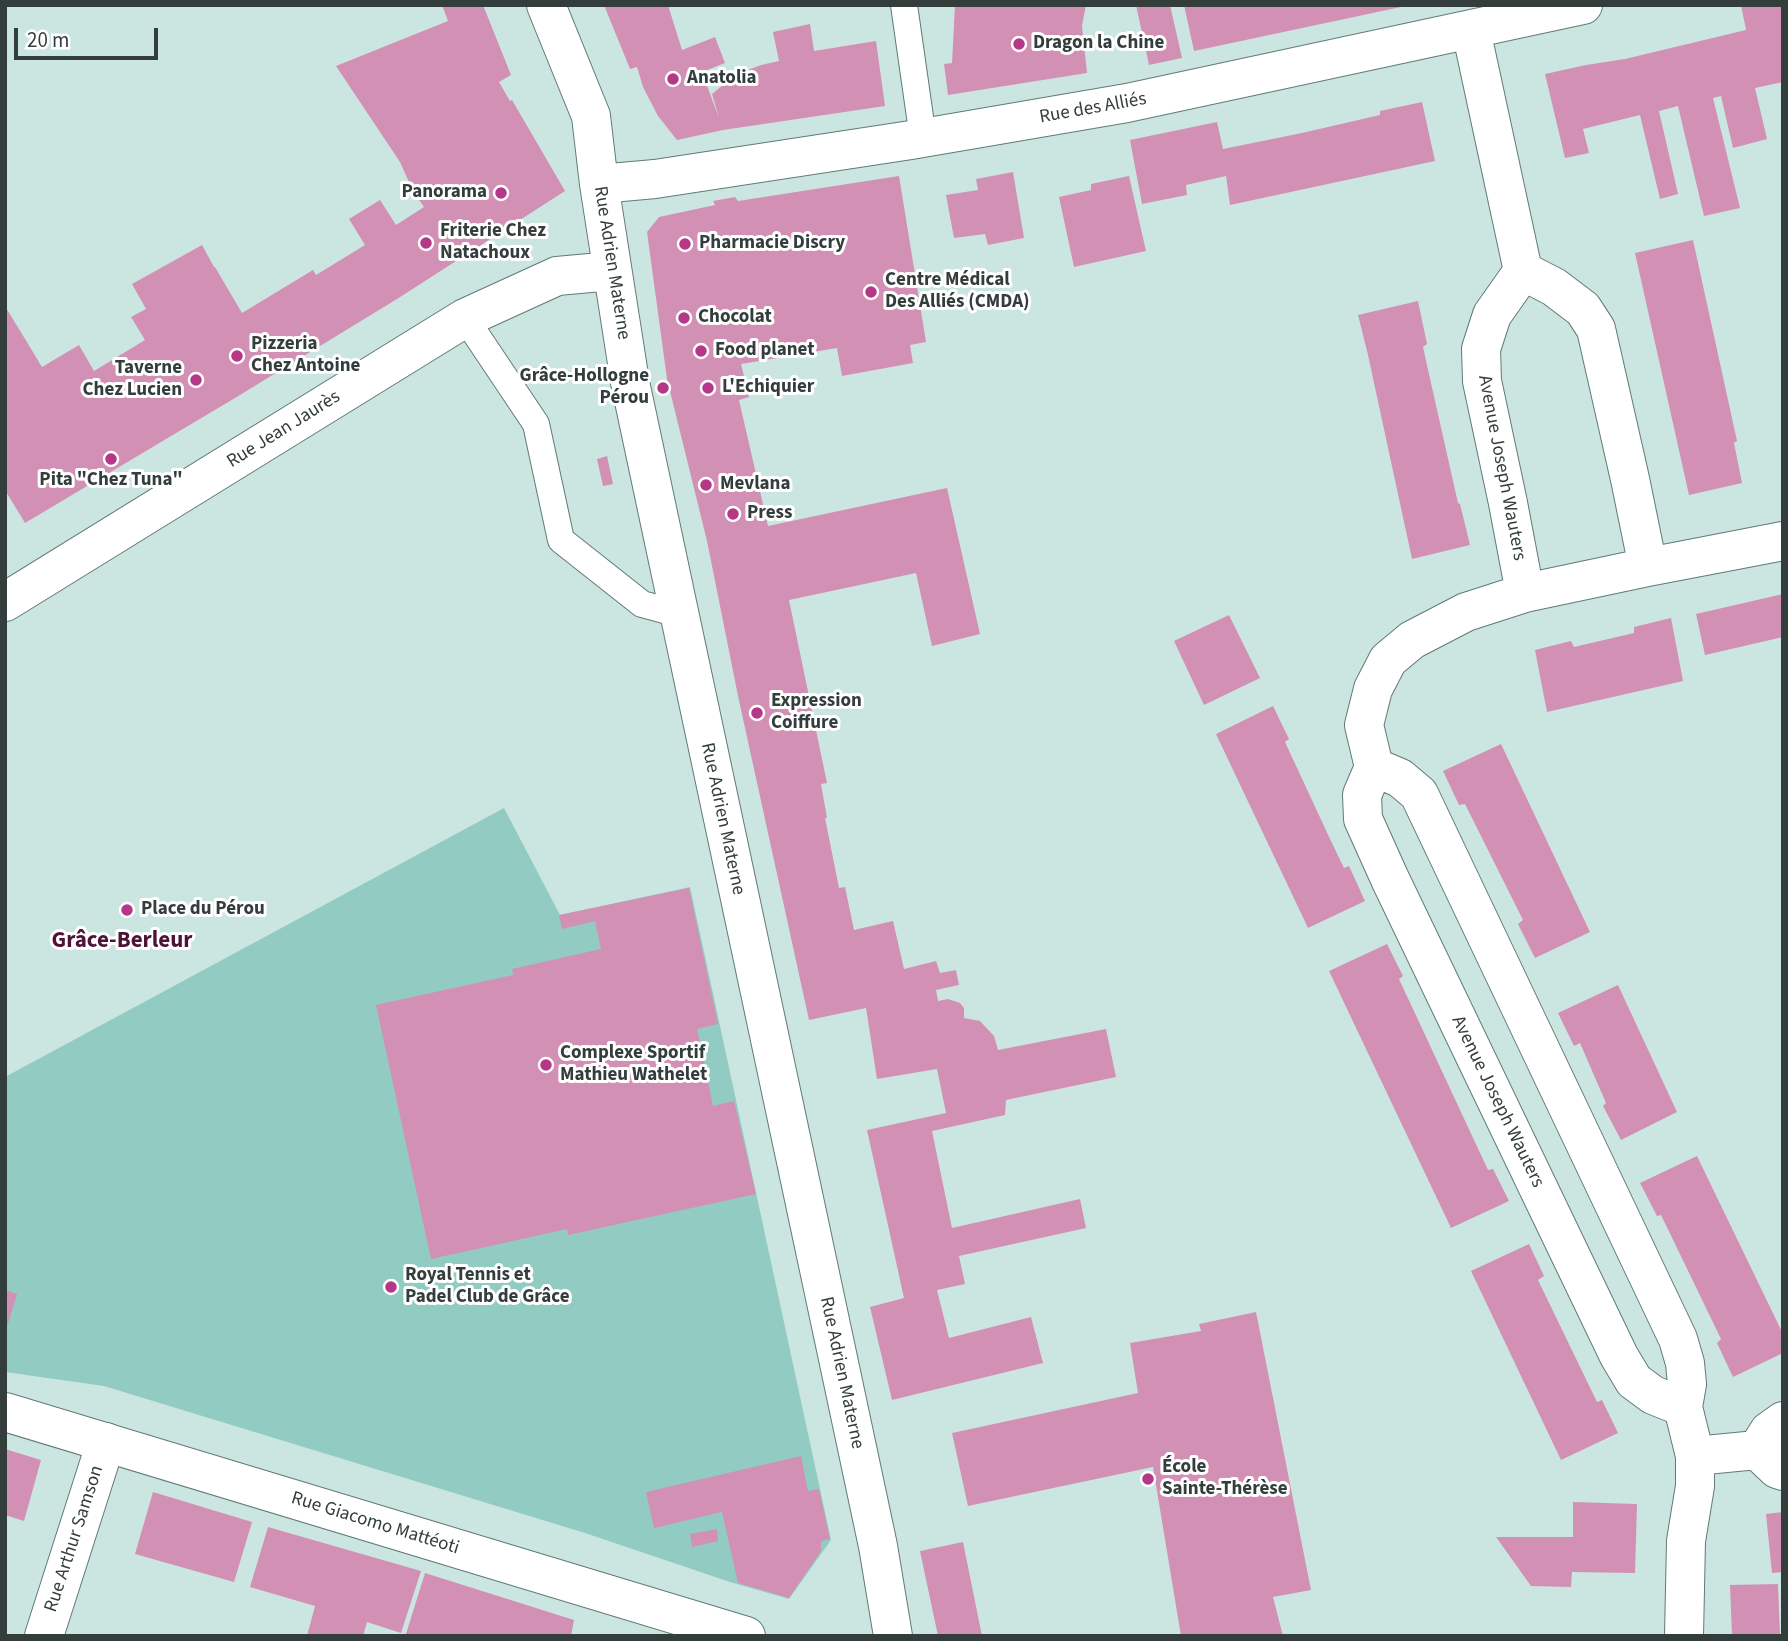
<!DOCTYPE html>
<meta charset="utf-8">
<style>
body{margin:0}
#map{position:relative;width:1788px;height:1641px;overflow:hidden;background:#cbe6e1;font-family:"Source Sans 3",sans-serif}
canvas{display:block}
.frame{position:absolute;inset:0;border:7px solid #333e3c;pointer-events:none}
.scale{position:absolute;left:14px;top:28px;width:144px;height:32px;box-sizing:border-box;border:4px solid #333e3c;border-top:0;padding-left:9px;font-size:21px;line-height:24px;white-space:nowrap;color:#333e3c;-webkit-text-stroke:5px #fff;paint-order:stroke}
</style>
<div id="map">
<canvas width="1788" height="1641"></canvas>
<div class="frame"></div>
<div class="scale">20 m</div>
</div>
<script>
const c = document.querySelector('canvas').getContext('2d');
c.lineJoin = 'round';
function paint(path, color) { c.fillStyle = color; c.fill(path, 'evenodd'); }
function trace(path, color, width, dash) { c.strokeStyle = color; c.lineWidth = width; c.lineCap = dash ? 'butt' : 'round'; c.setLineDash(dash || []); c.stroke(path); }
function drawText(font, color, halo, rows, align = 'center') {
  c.font = font + ' "Source Sans 3",sans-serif'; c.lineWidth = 6; c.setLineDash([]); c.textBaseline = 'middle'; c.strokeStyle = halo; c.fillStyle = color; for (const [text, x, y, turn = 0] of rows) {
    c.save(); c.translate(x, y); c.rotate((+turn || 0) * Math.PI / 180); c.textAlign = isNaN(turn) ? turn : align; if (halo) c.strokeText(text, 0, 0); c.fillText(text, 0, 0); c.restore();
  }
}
const green = new Path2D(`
 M504 808 560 915 690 887 831 1540 789 1599 730 1582 585 1533 104 1386 5 1372V1077Z`);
const building = new Path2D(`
 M442 5H483L511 75 499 82 510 101 512 100 565 191 397 299 235 398 25 523 5 490V306L42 367 79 345 94 371 145 340 131 317 146 309 132 284 202 245 214 267H215L242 313 313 270 316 275 365 245 349 219 380 200 396 225 424 207 413 191 400 162 336 66 448 21Z
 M604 5H668L682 50 715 37 725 63 702 72 719 118 712 94 735 75 761 65 779 61 773 32 810 24 814 51 876 41 885 106 723 130 677 140 658 116 643 87 637 67 630 69Z
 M955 5H1086L1082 26 1087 73 948 95 944 64 952 63Z
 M1136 5H1170L1182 58 1149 65Z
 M1184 5H1401V7L1194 51Z
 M1741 5H1783V82L1755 88 1767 139 1733 148 1721 96 1713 98 1740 208 1704 216 1678 106 1659 111 1678 194 1660 199 1640 115 1583 129 1589 153 1565 158 1545 74 1586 65 1625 59 1746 30Z
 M1422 102 1435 161 1230 205 1226 176 1186 185 1187 195 1142 204 1130 140 1217 122 1223 149 1302 133 1380 115V111Z
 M1013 172 1024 238 988 245 985 234 954 238 946 195 978 190 976 179Z
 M899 176 926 342 910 345 913 363 842 376 837 348 741 364 749 397 739 400 768 526 947 488 980 634 932 646 916 573 789 600 827 783 821 784 827 818H825L839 888 845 887 854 930 893 921 904 969 936 961 940 973 956 970 959 985 936 990 938 1001 948 999 960 1003 964 1008V1018L980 1021 994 1036 998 1050 1106 1029 1116 1077 1006 1100 1005 1115 932 1131 952 1228 1080 1199 1086 1228 959 1256 965 1284 937 1290 949 1338 1031 1317 1043 1363 892 1400 870 1307 904 1298 867 1130 946 1113 937 1069 877 1079 866 1008 809 1020 738 696 707 541 667 379 647 232 659 217 715 205 713 201 735 197 738 201Z
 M1129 176 1146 251 1074 267 1059 197 1091 190V184Z
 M1693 240 1737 441 1734 443 1742 483 1689 495 1635 253Z
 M1418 301 1427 344 1423 347 1431 383 1458 503 1460 504 1470 545 1412 559 1368 355 1358 315Z
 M607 456 613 484 603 486 597 459Z
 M1783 594V637L1705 655 1696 614Z
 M1229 615 1260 678 1204 705 1174 641Z
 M1671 618 1683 681 1547 712 1535 650 1571 641 1574 647 1634 633V627Z
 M1273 706 1289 739 1285 742 1330 839 1344 868 1349 866 1365 901 1308 928 1216 734Z
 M1501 744 1590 932 1535 958 1518 924 1523 920 1465 804 1459 805 1443 771Z
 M689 888 718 1024 697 1029 713 1106 734 1101 756 1194 568 1235 567 1229 431 1259 376 1005 513 975 512 969 601 949 595 921 562 929 559 915Z
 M1387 944 1403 976 1399 979 1488 1170 1493 1169 1509 1201 1451 1228 1329 971Z
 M1618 985 1677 1112 1621 1140 1603 1106 1606 1103 1580 1043 1574 1046 1558 1013Z
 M1697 1156 1783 1334V1353L1733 1377 1717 1343 1721 1339 1661 1215 1657 1216 1640 1183Z
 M1529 1244 1544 1276 1538 1280 1597 1402 1602 1400 1618 1433 1561 1460 1471 1271Z
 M5 1290 17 1294 6 1330H5Z
 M1256 1312 1311 1590 1273 1597 1283 1636H1181L1153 1467 968 1506 952 1433 1138 1393 1130 1343 1201 1331 1199 1324Z
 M5 1449 41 1460 24 1521 5 1515Z
 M801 1456 808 1491 819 1489 830 1539 821 1541V1551L789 1598 738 1583 722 1512 654 1528 646 1492Z
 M153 1492 252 1522 234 1582 135 1554Z
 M1573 1502 1637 1504 1635 1573 1572 1572 1571 1587 1531 1586 1496 1537H1573Z
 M1783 1512V1572L1772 1573 1766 1514Z
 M268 1527 421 1571 401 1633 367 1622 363 1636H307L315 1606 250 1587Z
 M717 1529 718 1541 692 1547 690 1534Z
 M963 1542 982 1636H938L920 1551Z
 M425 1573 574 1620 571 1636H410L406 1634Z
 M1778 1584 1780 1636H1732L1730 1585Z`);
const service = new Path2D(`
 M904 5 923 138
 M465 318 536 424 561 540 642 604 679 614`);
const minor = new Path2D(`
 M546 5 591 116 599 184 630 382 878 1546 893 1636
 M1471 30 1523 271 1492 315 1481 349 1482 381 1508 503 1525 593
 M599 184 655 179 911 140 1127 103 1583 5
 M1523 271 1554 287 1583 309 1596 329 1630 479 1648 567
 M5 602 465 318 557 276 612 271
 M1374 767 1400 778 1419 794 1678 1339 1685 1363 1687 1384 1683 1407 1695 1456V1486L1686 1541 1684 1636
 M1683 1407 1653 1395 1634 1381 1619 1356 1390 879 1363 819 1362 795 1374 767 1364 725 1373 689 1388 660 1412 640 1466 612 1525 593 1648 567 1783 541
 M1757 1450 1769 1431 1783 1421
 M1695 1456 1757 1450 1777 1469 1783 1471
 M44 1636 106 1442`);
const tertiary = new Path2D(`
 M5 1412 746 1636`);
const markers = [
 [1019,44,7,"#b53888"],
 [673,79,7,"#b53888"],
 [501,193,7,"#b53888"],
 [426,243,7,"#b53888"],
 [685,244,7,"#b53888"],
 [871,292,7,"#b53888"],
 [684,318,7,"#b53888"],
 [701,351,7,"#b53888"],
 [237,356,7,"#b53888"],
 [196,380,7,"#b53888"],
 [663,388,7,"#b53888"],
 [708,388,7,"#b53888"],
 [111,459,7,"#b53888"],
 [706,485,7,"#b53888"],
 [733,514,7,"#b53888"],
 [757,713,7,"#b53888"],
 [127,910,7,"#b53888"],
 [546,1065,7,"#b53888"],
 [391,1287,7,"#b53888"],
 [1148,1479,7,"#b53888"]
];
const poiNames = [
 ["Dragon la Chine",1033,44],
 ["Anatolia",687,79],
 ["Panorama",487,193,"right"],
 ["Friterie Chez",440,232],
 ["Natachoux",440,254],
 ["Pharmacie Discry",699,244],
 ["Centre Médical",885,281],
 ["Des Alliés (CMDA)",885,303],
 ["Chocolat",698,318],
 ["Pizzeria",251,345],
 ["Chez Antoine",251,367],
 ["Food planet",715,351],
 ["Taverne",182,369,"right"],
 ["Chez Lucien",182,391,"right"],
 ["Grâce-Hollogne",649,377,"right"],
 ["Pérou",649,399,"right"],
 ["L'Echiquier",722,388],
 ["Pita \"Chez Tuna\"",111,481,"center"],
 ["Mevlana",720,485],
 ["Press",747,514],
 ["Expression",771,702],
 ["Coiffure",771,724],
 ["Place du Pérou",141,910],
 ["Complexe Sportif",560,1054],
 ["Mathieu Wathelet",560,1076],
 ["Royal Tennis et",405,1276],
 ["Padel Club de Grâce",405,1298],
 ["École",1162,1468],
 ["Sainte-Thérèse",1162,1490]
];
const streetNames = [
 ["Rue des Alliés",1093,109,-10],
 ["Rue Adrien Materne",611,263,81],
 ["Rue Jean Jaurès",284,430,-32],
 ["Avenue Joseph Wauters",1501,468,79],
 ["Rue Adrien Materne",722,819,78],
 ["Avenue Joseph Wauters",1497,1102,64],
 ["Rue Adrien Materne",841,1373,78],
 ["Rue Giacomo Mattéoti",375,1524,17],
 ["Rue Arthur Samson",75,1539,-72]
];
const quarterNames = [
 ["Grâce-Berleur",122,942]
];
paint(green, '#92cbc2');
paint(building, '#d390b5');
trace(service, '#617a76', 28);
trace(minor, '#617a76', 40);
trace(tertiary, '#617a76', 40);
trace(service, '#fff', 26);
trace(minor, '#fff', 38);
trace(tertiary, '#fff', 38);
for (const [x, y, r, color] of markers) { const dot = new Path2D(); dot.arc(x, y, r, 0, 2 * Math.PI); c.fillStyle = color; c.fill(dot); trace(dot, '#fff', 2.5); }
drawText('bold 19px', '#333e3c', '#fff', poiNames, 'left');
drawText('19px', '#333e3c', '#fff', streetNames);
drawText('bold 23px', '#4f133a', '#fff', quarterNames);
</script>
